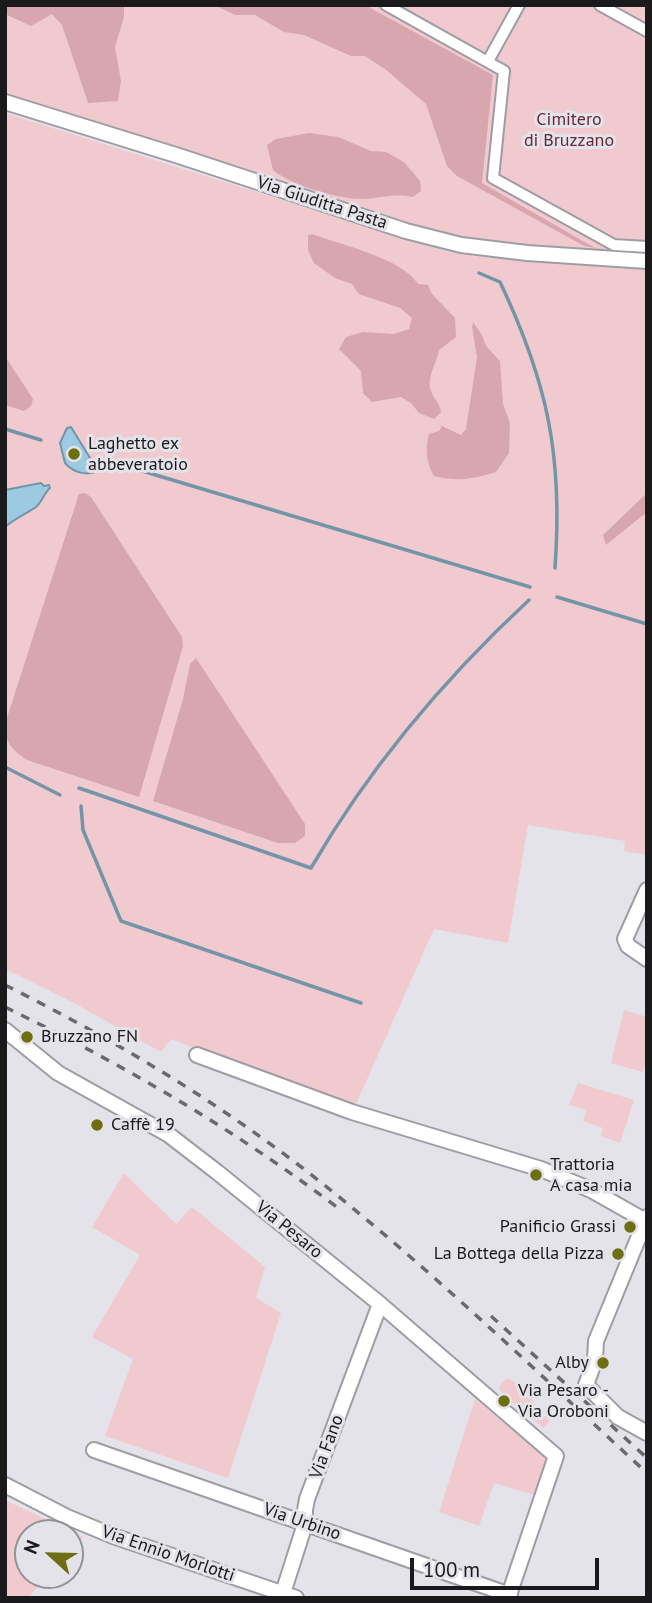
<!DOCTYPE html>
<meta charset="utf-8">
<style>
body{margin:0}
#map{position:relative;width:652px;height:1603px;overflow:hidden;background:#e4e3e9;font-family:"PT Sans",sans-serif}
canvas{display:block}
.frame{position:absolute;inset:0;border:7px solid #1a1a1c;pointer-events:none}
.north{position:absolute;left:14px;top:1519px;width:70px;height:70px;box-sizing:border-box;background:#e4e3e9;border:2px solid #939397;border-radius:50%;rotate:292deg;font-size:19px;font-weight:700;line-height:28px;text-align:center;color:#1a1a1c}
.north::after{content:'';display:block;margin:auto;width:24px;height:32px;background:#6e6f12;clip-path:polygon(50% 0,100% 100%,50% 72%,0 100%)}
.scale{position:absolute;left:410px;top:1558px;width:189px;height:32px;box-sizing:border-box;border:4px solid #1a1a1c;border-top:0;padding-left:9px;font-size:21px;line-height:24px;white-space:nowrap;color:#1a1a1c;-webkit-text-stroke:5px #e4e3e9;paint-order:stroke}
</style>
<div id="map">
<canvas width="652" height="1603"></canvas>
<div class="frame"></div>
<div class="north">N</div>
<div class="scale">100 m</div>
</div>
<script>
const c = document.querySelector('canvas').getContext('2d');
c.lineJoin = 'round';
function paint(path, color) { c.fillStyle = color; c.fill(path, 'evenodd'); }
function trace(path, color, width, dash) { c.strokeStyle = color; c.lineWidth = width; c.lineCap = dash ? 'butt' : 'round'; c.setLineDash(dash || []); c.stroke(path); }
function drawText(font, color, halo, rows, align = 'center') {
  c.font = font + ' "PT Sans",sans-serif'; c.lineWidth = 6; c.setLineDash([]); c.textBaseline = 'middle'; c.strokeStyle = halo; c.fillStyle = color; for (const [text, x, y, turn = 0] of rows) {
    c.save(); c.translate(x, y); c.rotate((+turn || 0) * Math.PI / 180); c.textAlign = isNaN(turn) ? turn : align; if (halo) c.strokeText(text, 0, 0); c.fillText(text, 0, 0); c.restore();
  }
}
const green = new Path2D(`
 M5 5H647V254L609 251 549 256 489 251 5 106Z
 M5 113 448 252 482 257 647 268V855L624 851 625 841 528 825 508 943 434 929 354 1109 171 1039 161 1052 74 1003 5 969Z
 M624 1010 647 1017V1058L643 1072 611 1063Z
 M578 1083 634 1100 620 1143 601 1136 603 1128 583 1121 586 1110 569 1105Z
 M124 1173 176 1224 192 1207 265 1267 256 1298 281 1313 228 1478 105 1436 133 1359 92 1337 140 1255 92 1227Z
 M507 1378C528 1386 534 1408 550 1421L543 1428 501 1393 499 1387Z
 M475 1399 547 1459 535 1495 494 1483 479 1526 439 1512Z
 M5 1500 83 1537 70 1551V1533H28V1575H48L28 1598H5Z`);
const forest = new Path2D(`
 M5 5H124V17L115 47 121 81 118 101 88 103 62 25 52 14 31 26 5 14Z
 M214 5H365L493 75 482 183 595 248 584 246 457 176 447 166 426 104 385 69 365 56H351L304 35 284 32 255 15H235Z
 M309 133 338 137 371 151 386 152 404 162 420 181 421 191 413 197C393 193 382 198 363 199 338 199 292 186 273 170L267 145 276 139Z
 M312 234C341 245 402 258 418 284L428 285 432 294 455 318 456 337 439 350C437 363 426 377 431 391 434 400 439 401 441 412L434 419 419 413 411 403 401 397 372 402 363 393 361 371 339 349 346 337 363 332 394 334 409 329 412 318 400 308 359 294 352 284 335 278 314 263 308 250V235Z
 M473 322 482 335 486 346 500 361 503 404 510 423 509 453 496 472C474 479 457 482 434 476 426 462 425 449 429 434L439 431 442 426 461 435 466 429 477 357 472 327Z
 M5 356 33 399 31 406 24 411 5 405Z
 M85 493 91 497 182 637 183 646 139 797 27 760C12 750 5 743 5 724L79 494Z
 M647 493V512L606 545 603 535Z
 M196 658 305 824V836L295 843H278L153 801 183 699 190 664Z`);
const water = new Path2D(`
 M71 427 98 471C86 476 74 473 65 463L60 443 67 428Z
 M41 483 44 486 49 485 50 488C44 493 42 502 36 507 26 514 15 518 5 527V490Z`);
const stream = new Path2D(`
 M479 273 500 282C548 383 563 457 555 568
 M5 429 41 440
 M129 467 530 587
 M557 597 647 624
 M5 767 60 795
 M79 788 311 868C369 768 445 678 529 600
 M81 806 83 830 121 921 361 1003`);
const pedestrian = new Path2D(`
 M386 5 504 71 493 178 614 245 647 247
 M600 5 647 31
 M488 61 519 5`);
const minor = new Path2D(`
 M5 102 179 156 406 231 461 245 527 253 647 261
 M647 890 625 939 628 946 647 959
 M5 1030 58 1073 169 1135 217 1172 380 1304 556 1456 508 1598
 M197 1055 352 1112 541 1169 591 1190 644 1220
 M647 1217 596 1341 595 1360 586 1385 618 1417 647 1433
 M94 1450 510 1595
 M5 1485 67 1517 113 1536 296 1598
 M283 1593 305 1524V1510L307 1499 380 1304`);
const rail = new Path2D(`
 M5 985C117 1041 225 1106 323 1184 436 1274 540 1375 647 1473
 M5 1007C122 1064 234 1129 338 1208
 M491 1316 647 1458`);
const markers = [
 [74,454,7,"#6e6f12"],
 [27,1037,7,"#6e6f12"],
 [97,1125,7,"#6e6f12"],
 [536,1175,7,"#6e6f12"],
 [630,1227,7,"#6e6f12"],
 [618,1254,7,"#6e6f12"],
 [603,1363,7,"#6e6f12"],
 [504,1401,7,"#6e6f12"]
];
const parkNames = [
 ["Cimitero",569,120],
 ["di Bruzzano",569,141]
];
const streetNames = [
 ["Via Giuditta Pasta",322,203,18],
 ["Via Pesaro",289,1230,39],
 ["Via Fano",327,1447,-70],
 ["Via Urbino",302,1522,19],
 ["Via Ennio Morlotti",168,1554,19]
];
const poiNames = [
 ["Laghetto ex",88,444],
 ["abbeveratoio",88,465],
 ["Bruzzano FN",41,1037],
 ["Caffè 19",111,1125],
 ["Trattoria",550,1165],
 ["A casa mia",550,1186],
 ["Panificio Grassi",616,1227,"right"],
 ["La Bottega della Pizza",604,1254,"right"],
 ["Alby",589,1363,"right"],
 ["Via Pesaro -",518,1391],
 ["Via Oroboni",518,1412]
];
paint(green, '#f1cad0');
paint(forest, '#d8a6ae');
paint(water, '#9bcae2');
trace(water, '#7495a7', 2);
trace(stream, '#7495a7', 3.5);
trace(pedestrian, '#9e9da3', 14);
trace(minor, '#9e9da3', 18);
trace(pedestrian, '#fff', 10);
trace(minor, '#fff', 14);
trace(rail, '#6a696d', 3.5, [9, 9]);
for (const [x, y, r, color] of markers) { const dot = new Path2D(); dot.arc(x, y, r, 0, 2 * Math.PI); c.fillStyle = color; c.fill(dot); trace(dot, '#e4e3e9', 2.5); }
drawText('18px', '#672938', '#e4e3e9', parkNames);
drawText('18px', '#1a1a1c', '#e4e3e9', streetNames);
drawText('18px', '#1a1a1c', '#e4e3e9', poiNames, 'left');
</script>
